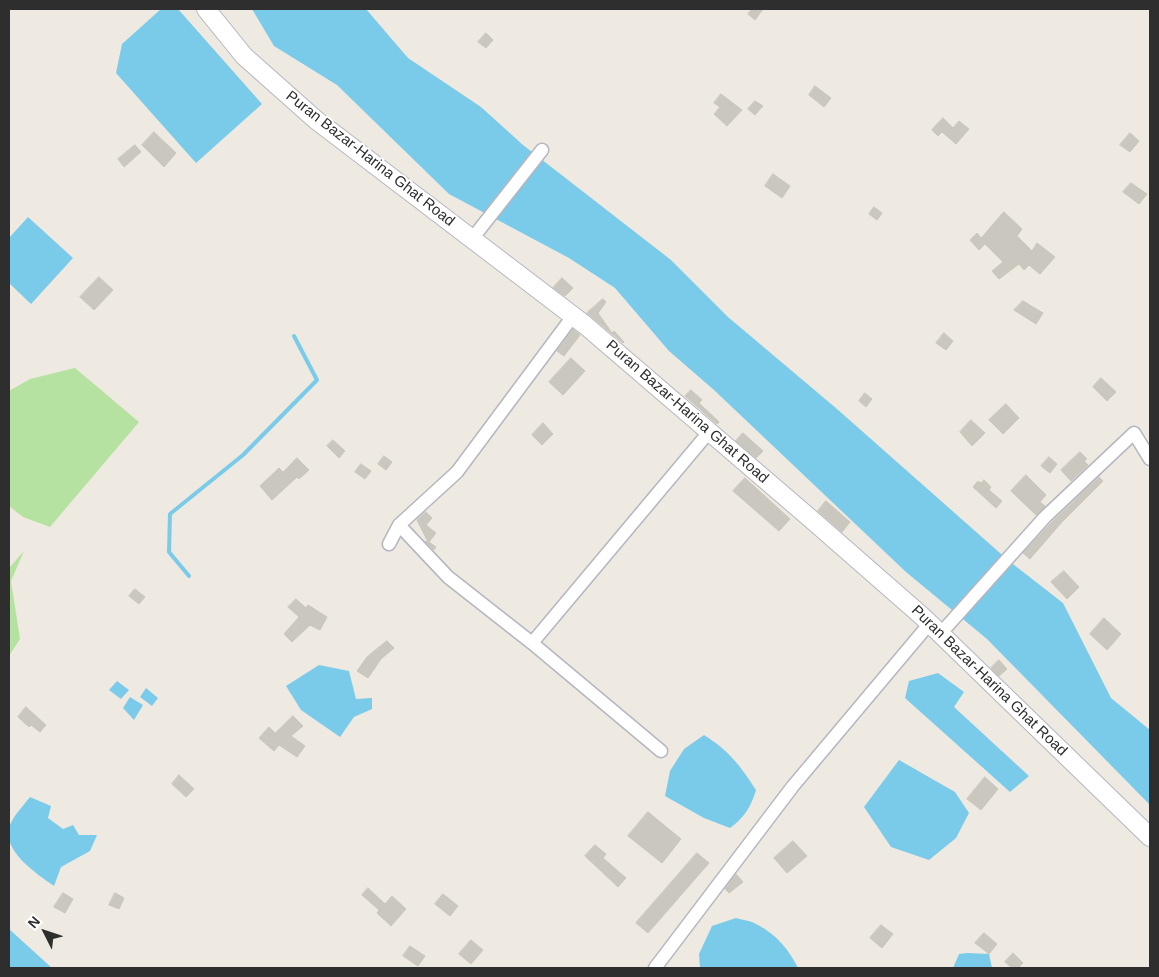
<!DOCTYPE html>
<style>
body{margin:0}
#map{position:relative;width:1159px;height:977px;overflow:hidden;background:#eee9e1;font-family:Helvetica,sans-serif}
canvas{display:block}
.frame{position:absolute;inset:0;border:10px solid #2e2e2e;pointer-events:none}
.north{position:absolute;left:20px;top:907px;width:50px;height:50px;-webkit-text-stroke:4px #fff;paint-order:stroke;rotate:311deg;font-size:14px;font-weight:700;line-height:20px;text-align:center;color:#2e2e2e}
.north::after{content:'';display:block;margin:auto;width:18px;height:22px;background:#2e2e2e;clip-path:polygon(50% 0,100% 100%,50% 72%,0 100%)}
</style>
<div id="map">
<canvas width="1159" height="977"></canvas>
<div class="frame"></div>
<div class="north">N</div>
</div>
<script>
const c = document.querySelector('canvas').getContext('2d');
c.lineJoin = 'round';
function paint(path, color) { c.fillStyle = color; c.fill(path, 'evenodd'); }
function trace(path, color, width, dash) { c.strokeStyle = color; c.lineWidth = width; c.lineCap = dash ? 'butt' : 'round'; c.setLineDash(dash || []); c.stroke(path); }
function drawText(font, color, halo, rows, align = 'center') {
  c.font = font + ' Helvetica,sans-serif'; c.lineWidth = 4; c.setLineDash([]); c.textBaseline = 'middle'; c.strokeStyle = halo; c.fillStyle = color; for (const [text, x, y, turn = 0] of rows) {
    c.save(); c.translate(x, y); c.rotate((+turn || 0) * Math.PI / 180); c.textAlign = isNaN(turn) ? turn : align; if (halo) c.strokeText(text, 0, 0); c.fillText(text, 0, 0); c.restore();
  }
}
const green = new Path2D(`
 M75 368 139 422 50 527 23 517 9 506V391L30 379Z
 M24 551 11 581 20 639 9 656V568Z`);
const water = new Path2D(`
 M161 9H178L262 104 196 163 116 73 122 44Z
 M252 9H366L408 58 481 107 523 145 671 260 728 317 837 409 1009 561 1063 603 1111 698 1150 730V805L987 639 906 572 714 390 669 351 615 288 569 258 449 194 337 85 274 46Z
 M28 217 73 258 31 304 9 283V238Z
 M319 665 349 671 356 699 372 698V709L354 717 340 737 301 710 286 686Z
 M938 673 964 692 954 707 1029 776 1010 792 905 698 909 681Z
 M117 681 129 690 121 699 109 690Z
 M146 688 158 698 152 706 140 697Z
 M130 697 143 705 134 720 123 708Z
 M704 735C729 751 740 765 756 790 751 807 744 818 730 828L704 818 665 796 670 771 684 749Z
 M899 760 955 792 969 813 956 838 929 860 891 847 864 807Z
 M30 797 51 806 48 818 63 829 73 825 79 835H97L90 851 61 867 54 886C37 874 0 850 10 825 14 815 24 805 30 797Z
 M736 918C743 920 752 921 758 925 776 934 790 951 798 968H700L699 954 712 926Z
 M9 929 52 968H9Z
 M967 953 989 954 992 968H953L959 954Z`);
const stream = new Path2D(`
 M189 576 169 552 170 514 243 455 317 380 294 336`);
const building = new Path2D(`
 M752 9H763L755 20 748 14Z
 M486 33 493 40 486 48 478 42Z
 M815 86 831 98 824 107 809 95Z
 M721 94 742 110 727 126 714 114 720 107 714 103Z
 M755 101 763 106 755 115 748 109Z
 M943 118 953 128 959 121 969 129 956 144 942 132 938 136 932 130Z
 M154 132 176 153 164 167 142 145Z
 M1130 133 1139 141 1130 152 1120 145Z
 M135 145 141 152 124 167 118 159Z
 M773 174 790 186 782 198 765 186Z
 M1131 183 1147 194 1139 204 1123 192Z
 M874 207 882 213 877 220 869 214Z
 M1004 212 1022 229 1017 236 1032 251 1037 243 1055 257 1040 274 1029 265 1024 270 1019 264 999 279 992 271 1003 262 985 244 979 250 970 240 977 233 981 238Z
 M99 277 113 290 94 310 80 297Z
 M562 278 573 288 565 296 553 288Z
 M603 299 606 302 598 313 612 333 614 331 624 342 623 343 587 313Z
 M1023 301 1043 313 1036 324 1014 310Z
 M573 329 580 335 564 356 557 351Z
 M944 333 953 341 946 350 936 343Z
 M571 358 585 371 563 395 549 382Z
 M1101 378 1116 392 1107 401 1093 387Z
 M691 390 702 400 699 403 719 422 717 424 685 396Z
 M865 393 872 399 866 407 859 401Z
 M1006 404 1019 418 1003 434 989 420Z
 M971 420 985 433 972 446 960 432Z
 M543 423 553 434 542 445 532 435Z
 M743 433 763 451 756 458 736 441Z
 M333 440 345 451 339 458 327 446Z
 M1080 452 1087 459 1084 461 1088 465 1071 481 1061 470Z
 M384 456 392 462 386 470 378 464Z
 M1049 457 1057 464 1050 473 1041 466Z
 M297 458 309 470 299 479 297 477 272 500 260 486 279 468 283 472Z
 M361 464 371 471 365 479 355 472Z
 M1026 475 1046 495 1040 502 1045 506 1036 515 1011 491Z
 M1099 477 1103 481 1061 523 1030 559 1023 553 1051 523Z
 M745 478 790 519 779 531 733 491Z
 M984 480 991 487 989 490 1002 501 996 508 973 487 978 481 981 483Z
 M826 501 850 522 842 532 818 511Z
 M426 512 432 518 426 525 436 533 429 542 436 547 434 550 425 541 428 542 417 520Z
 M1064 571 1079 587 1067 599 1051 582Z
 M135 589 145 597 139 604 129 596Z
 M296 599 306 608 308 605 327 617 320 630 310 625 292 642 284 634 299 617 288 607Z
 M1104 618 1121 634 1107 650 1090 634Z
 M387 641 394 648 381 659 368 678 357 671 367 657Z
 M999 660 1007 669 999 676 991 668Z
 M26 707 46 725 40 732 31 725 29 727 18 717Z
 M293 716 303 726 291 736 305 746 297 757 279 745 274 751 259 738 269 727 275 733Z
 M179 775 194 789 186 797 172 784Z
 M985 777 998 789 981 810 967 799Z
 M648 812 681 839 662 863 628 836Z
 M793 841 807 856 787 873 774 858Z
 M595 845 606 854 603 858 626 878 618 887 585 856Z
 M697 853 709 863 648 933 636 923Z
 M736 874 743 882 729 893 725 889Z
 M368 888 385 904 392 896 406 909 391 926 377 913 379 910 362 895Z
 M63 893 73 899 65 913 54 907Z
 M115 893 124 898 119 909 109 905Z
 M443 894 458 906 450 916 435 904Z
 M881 925 893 934 882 948 870 938Z
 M984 933 997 944 989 954 975 943Z
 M471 940 483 950 471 964 459 954Z
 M410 946 425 956 418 966 403 956Z
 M1013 953 1023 963 1018 968H1012L1005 962Z`);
const street = new Path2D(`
 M472 239 542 150
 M399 525 448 577 532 643 661 751
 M389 544 399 525 457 472 573 316
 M941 633 1045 517 1134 433 1150 459
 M532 643 709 432
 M655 968 793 786 930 623`);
const secondary = new Path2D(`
 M206 9 244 56 316 120 585 325 811 519 923 617 1150 837`);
const streetNames = [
 ["Puran Bazar-Harina Ghat Road",370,159,38],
 ["Puran Bazar-Harina Ghat Road",687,412,41],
 ["Puran Bazar-Harina Ghat Road",989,681,44]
];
paint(green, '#b6e2a1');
paint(water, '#7acbea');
trace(stream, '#7acbea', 4);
paint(building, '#cac7bf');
trace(building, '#cac5ba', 1);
trace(street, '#b4b7c0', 15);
trace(secondary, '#b4b7c0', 20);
trace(street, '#fff', 12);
trace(secondary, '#fff', 18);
drawText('15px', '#2e2e2e', '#fff', streetNames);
</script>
